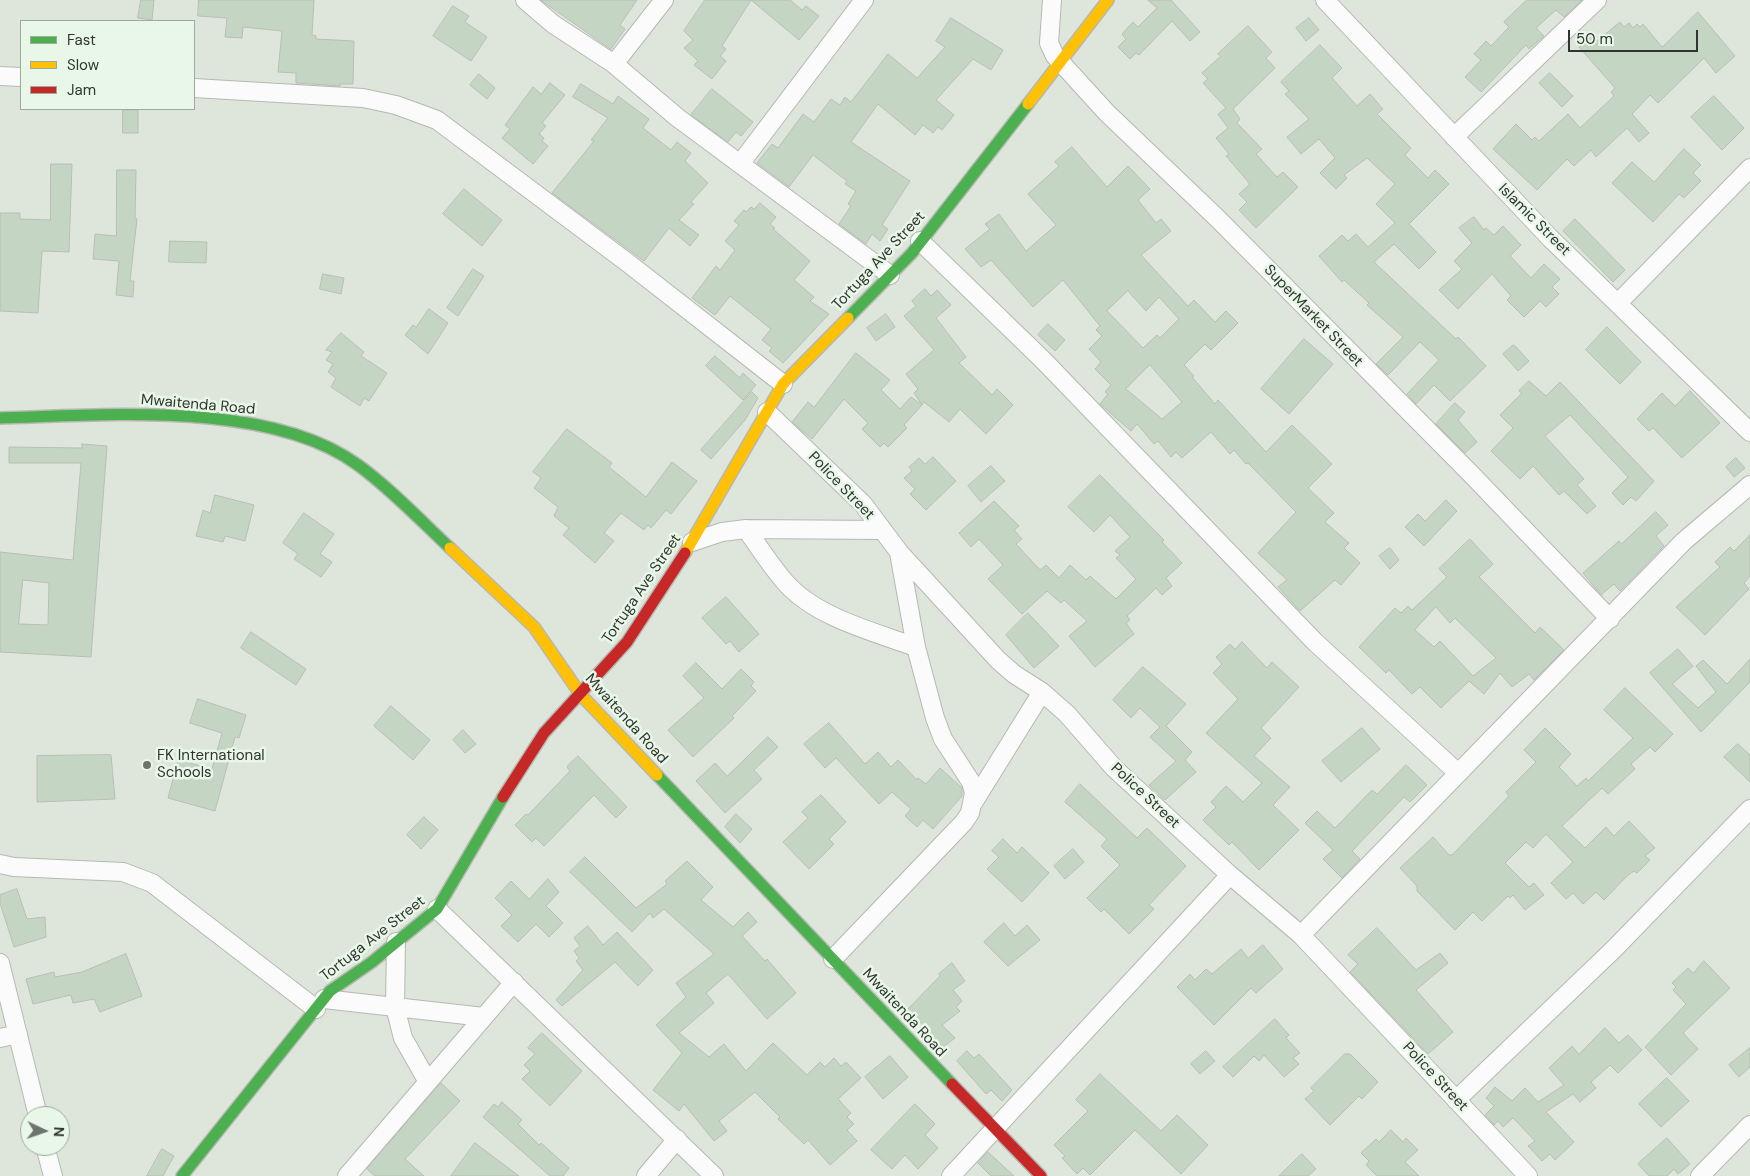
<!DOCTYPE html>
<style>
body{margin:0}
#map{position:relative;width:1750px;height:1176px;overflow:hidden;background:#dee6dc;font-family:"DM Sans",sans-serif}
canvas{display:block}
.legend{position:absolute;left:20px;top:20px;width:175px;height:90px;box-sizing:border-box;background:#e8f7e7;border:1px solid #9eaa9d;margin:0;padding:6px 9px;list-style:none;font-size:15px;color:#30362f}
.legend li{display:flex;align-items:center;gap:10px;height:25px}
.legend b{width:25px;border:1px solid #9eaa9d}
.north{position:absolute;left:20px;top:1106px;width:50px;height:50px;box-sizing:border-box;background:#e8f7e7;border:1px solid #9eaa9d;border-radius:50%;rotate:93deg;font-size:14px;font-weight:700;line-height:20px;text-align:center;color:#30362f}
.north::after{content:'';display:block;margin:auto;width:18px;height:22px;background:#6d746c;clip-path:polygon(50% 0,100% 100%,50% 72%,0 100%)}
.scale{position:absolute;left:1568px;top:30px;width:130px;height:22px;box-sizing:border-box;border:2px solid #30362f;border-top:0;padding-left:6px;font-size:15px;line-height:18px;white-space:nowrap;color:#30362f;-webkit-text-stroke:4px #e8f7e7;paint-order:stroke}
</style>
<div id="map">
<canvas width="1750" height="1176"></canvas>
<ul class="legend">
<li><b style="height:6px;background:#4caf50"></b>Fast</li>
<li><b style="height:6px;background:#ffc107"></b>Slow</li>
<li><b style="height:6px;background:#c62828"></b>Jam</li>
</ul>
<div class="north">N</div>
<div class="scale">50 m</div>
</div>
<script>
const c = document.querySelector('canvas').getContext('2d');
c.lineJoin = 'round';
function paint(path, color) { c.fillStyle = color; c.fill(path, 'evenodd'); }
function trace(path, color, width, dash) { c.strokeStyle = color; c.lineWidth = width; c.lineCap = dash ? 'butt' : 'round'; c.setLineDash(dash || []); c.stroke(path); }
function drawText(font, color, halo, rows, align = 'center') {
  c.font = font + ' "DM Sans",sans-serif'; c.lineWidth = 5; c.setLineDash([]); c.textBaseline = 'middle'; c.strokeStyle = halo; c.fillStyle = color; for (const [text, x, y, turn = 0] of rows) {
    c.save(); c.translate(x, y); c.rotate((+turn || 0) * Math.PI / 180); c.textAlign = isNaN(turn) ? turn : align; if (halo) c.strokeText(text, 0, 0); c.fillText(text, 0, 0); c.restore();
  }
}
const building = new Path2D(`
 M141 0H154L152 20 138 18Z
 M199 0H314L312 35 316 36V39L354 41 353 84H340V86L296 83V73L278 72 282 31 243 27 242 38 225 37 227 18 198 16Z
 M541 0H637L620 25 625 29 611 49Z
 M705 0H790L802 10 806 6 819 16 799 40 751 0 722 46 726 49 720 56 726 61 712 79 694 65 698 61 684 48 693 40 684 31Z
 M1148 0H1171L1200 32 1190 41 1172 21 1139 55 1136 53 1130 59 1118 47 1126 39 1122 34 1133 22 1138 27 1157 8Z
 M1527 0H1582L1564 17 1556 10 1536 28 1544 36 1529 49 1526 45 1481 92 1465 77 1481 60 1474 54 1486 41 1491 46 1509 27 1504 22Z
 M453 6 469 16 465 22 487 37 471 61 433 36Z
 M1698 12 1735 56 1716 73 1704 58 1658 103 1650 95 1632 114 1649 133 1639 142 1627 128 1596 157 1591 150 1574 166 1567 159 1537 190 1493 149 1516 124 1532 140 1535 137 1539 141 1568 114 1580 128 1614 96 1611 92 1615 88 1579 47 1591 37 1596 42 1620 22 1624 27 1629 23 1633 28 1637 24 1640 27 1643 24 1662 47Z
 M951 18 1003 50 991 70 973 59 936 100 954 115 942 130 938 127 933 133 923 125 915 135 878 104 851 142 910 181 882 225 888 229 880 241 872 234 866 244 839 224 851 206 848 204 856 191 845 184 847 181 813 155 789 187 757 163 772 144 778 148 803 114 814 122 831 99 840 105 845 97 851 102 888 54 917 78 945 47 936 41Z
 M1309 18 1319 30 1306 41 1296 28Z
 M1248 26 1272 52 1266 58 1275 68 1233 109 1240 119 1237 123 1262 149 1256 154 1277 177 1283 172 1298 187 1256 228 1239 210 1247 202 1239 194 1250 184 1226 156 1229 154 1216 138 1228 128 1218 114 1226 108 1203 83 1208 79 1202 73 1221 56 1218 54Z
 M1320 45 1342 68 1332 78 1357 106 1370 94 1383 109 1377 114 1411 148 1405 155 1428 178 1435 170 1449 184 1409 224 1436 252 1419 269 1394 244 1374 262 1456 339 1458 337 1486 366 1450 401 1434 385 1416 404 1407 394 1439 360 1420 342 1388 375 1376 364 1403 337 1367 305 1369 303 1344 280 1342 282 1319 256 1342 235 1348 241 1356 234 1368 247 1395 223 1376 204 1395 184 1367 158 1344 175 1347 178 1336 189 1320 173 1335 158 1319 139 1301 154 1287 137 1309 119 1285 94 1289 91 1281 82Z
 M1550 73 1573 96 1562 107 1539 83Z
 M479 74 495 88 487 99 470 85Z
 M550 83 565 95 542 123 546 126 539 134 544 138 542 141 548 146 533 164 502 138 510 129 505 125 533 87 541 94Z
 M581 84 613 104 618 96 649 119 643 128 671 150 677 142 691 153 685 161 708 183 691 202 694 204 679 220 699 235 690 246 669 228 644 261 552 193 594 141 591 140 608 118 573 97Z
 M712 89 753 122 741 136 736 132 728 142 691 115Z
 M1714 96 1744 128 1722 150 1691 117Z
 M123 110H138V133H123Z
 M1072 147 1107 187 1128 166 1150 189 1138 200 1156 223 1161 219 1171 231 1141 255 1188 306 1194 300 1215 322 1226 311 1238 323 1211 350 1205 344 1184 365 1194 376 1192 377 1215 404 1218 400 1266 452 1292 425 1332 464 1308 488 1334 513 1325 522 1349 543 1344 548 1360 563 1341 585 1335 580 1300 611 1278 587 1287 580 1258 553 1296 512 1248 463 1246 464 1234 450 1230 454 1211 432 1182 458 1176 452 1171 457 1158 441 1154 444 1137 424 1131 431 1100 404 1108 394 1105 392 1111 385 1095 369 1101 362 1089 349 1102 336 1096 330 1100 326 1063 280 1033 307 991 260 981 267 965 249 990 229 985 224 999 214 1026 251 1056 225 1028 194 1059 166 1055 162ZM1128 291 1146 311 1159 297 1179 319 1160 338 1157 335 1143 348 1107 311ZM1150 365 1182 402 1162 419 1126 389Z
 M1684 149 1701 165 1693 173 1701 181 1684 198 1679 194 1653 222 1612 183 1632 162 1654 182Z
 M51 164H72L69 252 42 251 38 313 0 311V213H20V219L50 220Z
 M117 170H136L135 218 137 219 130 281H134L133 297 116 295 119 261 93 259 95 234 116 236Z
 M464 189 502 220 482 246 443 214Z
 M760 203 776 217 770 224 775 228 773 229 810 261 794 280 814 297 810 301 829 314 783 363 769 351 772 348 762 340 771 329 730 296 715 315 692 298 716 266 720 270 735 250 725 241 739 225 734 221 744 210 746 212 751 207 754 209Z
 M1474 217 1484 230 1486 228 1494 235 1503 226 1521 245 1510 256 1531 278 1544 264 1560 279 1552 287 1559 294 1546 307 1540 301 1524 317 1507 300 1511 296 1492 274 1458 309 1439 290 1462 269 1454 261 1472 243 1459 228Z
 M1575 219 1625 270 1613 282 1563 231Z
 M170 241 207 242 206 263 169 262Z
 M473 269 484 276 458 316 447 308Z
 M323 274 344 278 341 294 320 289Z
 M925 289 931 296 937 290 951 305 936 318 966 357 959 363 992 395 997 389 1013 405 986 434 960 409 949 422 924 402 922 405 914 393 918 389 906 374 934 350 904 316 916 306 912 301Z
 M429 309 448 323 428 354 405 335 413 325 416 327Z
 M886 314 895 327 876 341 867 328Z
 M1048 324 1065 340 1055 351 1038 335Z
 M1607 327 1641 362 1620 384 1586 350Z
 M341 333 364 352 361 356 387 373 369 401 364 398 360 406 331 387 336 378 328 372 333 364 326 360 332 352 326 350Z
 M1304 339 1333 364 1289 414 1261 389Z
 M1514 345 1529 361 1518 371 1503 354Z
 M856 353 890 380 881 390 900 409 911 397 922 405 904 425 907 428 888 447 884 443 880 447 862 429 868 423 844 399 812 439 792 422 808 402 814 407Z
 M715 356 740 378 743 373 756 385 743 400 706 366Z
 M1529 381 1546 396 1560 382 1654 481 1636 501 1631 497 1623 505 1612 493 1628 477 1570 415 1545 436 1584 479 1577 485 1596 506 1587 514 1564 491 1559 495 1533 466 1520 479 1491 451 1513 428 1500 415 1522 393 1519 391Z
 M1690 391 1720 423 1682 458 1653 428 1649 431 1637 419 1662 393 1675 406Z
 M752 392 758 398 745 420 711 459 701 450Z
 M1455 403 1465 412 1458 420 1477 442 1465 453 1436 424Z
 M567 429 612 463 609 467 646 497 672 462 697 481 671 514 666 510 651 528 648 525 644 530 621 513 604 533 614 541 595 563 563 535 569 528 554 516 558 507 534 488 541 478 533 472Z
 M82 444 107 446 91 657 0 652V552L73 560 81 463H9V447L82 448ZM23 580 49 583 48 625 19 624Z
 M933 457 956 481 926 510 910 494 915 489 904 478 912 471 909 467 919 458 925 464Z
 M1736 458 1745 468 1734 477 1726 467Z
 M991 466 1005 481 981 502 968 486Z
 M1100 475 1164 540 1162 542 1182 563 1166 578 1172 586 1162 595 1156 588 1127 616 1130 620 1126 623 1134 634 1095 667 1069 636 1087 621 1064 600 1061 603 1047 591 1022 614 988 579 1003 565 979 539 971 547 959 533 994 501 1019 526 1014 530 1022 539 1016 544 1040 570 1046 565 1059 578 1070 565 1086 580 1090 576 1116 599 1136 579 1116 558 1120 555 1115 551 1130 537 1110 515 1094 532 1068 507Z
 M215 495 254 505 245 541 225 536 223 542 196 536 203 510 210 513Z
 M1446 500 1457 511 1424 546 1405 527 1418 514 1425 521Z
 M1656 512 1668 525 1656 536 1664 546 1620 591 1614 584 1601 595 1583 573 1619 541 1621 544Z
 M304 513 334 534 320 554 332 562 321 577 294 559 298 554 283 543Z
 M1750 535V576L1744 583 1749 589 1705 635 1676 607 1720 567 1715 562 1730 547 1734 551Z
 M1470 539 1493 564 1479 577 1535 633 1540 627 1564 650 1534 680 1529 674 1512 687 1500 673 1484 694 1469 681 1441 708 1420 687 1412 694 1389 670 1386 673 1359 647 1395 608 1401 613 1408 606 1412 610 1447 577 1439 569ZM1436 607 1450 623 1455 618 1496 658 1473 676 1440 641 1434 647 1415 630Z
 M1390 548 1399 560 1390 569 1379 556Z
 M726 597 759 634 739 652 730 641 726 644 702 618Z
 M1028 613 1059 646 1034 668 1006 635Z
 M251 632 306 669 296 685 241 648Z
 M1242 642 1267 668 1272 662 1299 687 1261 728 1271 738 1254 756 1290 787 1273 805 1299 830 1259 870 1232 842 1229 845 1203 820 1216 807 1211 802 1226 786 1243 802 1262 783 1206 733 1238 699 1213 673 1222 664 1216 657 1230 644 1235 649Z
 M1678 649 1693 666 1672 684 1698 708 1716 692 1696 666 1703 660 1727 684 1750 659V682L1701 732 1650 673Z
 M696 663 722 689 741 669 754 682 751 686 756 691 732 716 734 718 693 757 668 730 704 698 683 676Z
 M1143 667 1186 704 1166 726 1192 752 1185 760 1196 772 1165 800 1149 785 1176 761 1150 737 1160 727 1140 708 1131 718 1113 700Z
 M1625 688 1673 734 1655 752 1650 747 1631 764 1635 769 1608 794 1602 788 1562 826 1585 848 1606 827 1614 836 1629 821 1655 848 1645 856 1650 860 1637 873 1634 871 1627 876 1604 900 1596 892 1583 904 1573 893 1566 899 1551 883 1573 862 1546 834 1533 848 1526 842 1505 863 1529 887 1534 883 1544 895 1525 910 1513 895 1510 898 1508 896 1482 921 1473 912 1455 930 1417 891V886L1400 868 1433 837 1449 855H1452L1509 796 1506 792 1536 762 1524 750 1545 728 1571 754 1559 767 1577 786 1586 778 1588 781 1633 738 1604 710Z
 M198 699 246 715 239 738 235 737 215 811 168 798 178 760 212 769 222 733 190 723Z
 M391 706 430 740 413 760 374 726Z
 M829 723 865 764 878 752 891 767 898 760 917 780 918 778 926 784 940 768 962 788V796L933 829 923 820 917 827 905 816 911 809 892 792 879 804 836 758 825 768 804 744Z
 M1362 728 1380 749 1341 782 1322 761Z
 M463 730 476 744 465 753 453 740Z
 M768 737 778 747 754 770 762 779 725 813 696 781 715 763 727 776Z
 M1738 744 1750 755V782L1724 757Z
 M111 755 115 799 37 802V756Z
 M578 756 627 807 616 818 594 795 544 846 536 838 532 842 515 825 526 814 528 815 570 771 567 767Z
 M1406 765 1427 785 1410 802 1404 797 1352 851 1360 859 1342 878 1323 859 1333 850 1305 823 1317 811 1335 828 1372 790 1377 794Z
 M1080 784 1137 838 1147 828 1186 866 1149 905 1154 909 1129 934 1104 909 1101 912 1087 898 1120 865 1101 846 1107 839 1065 802Z
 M821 795 846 822 829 839 834 844 809 869 783 842 808 818 802 812Z
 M736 814 752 829 740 843 725 827Z
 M424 817 438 830 421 849 407 835Z
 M1003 839 1017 853 1022 847 1049 873 1022 902 987 869 999 857 992 851Z
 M1073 849 1084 862 1065 879 1054 866Z
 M585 857 636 908 667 884 665 881 687 861 713 887 701 900 733 927 748 912 757 922 742 936 765 961 767 959 796 993 767 1019 728 974 706 993 714 1003 679 1033 709 1057 724 1044 746 1071 773 1043 807 1075 820 1062 825 1067 834 1058 841 1066 846 1062 861 1078 838 1099 851 1113 847 1117 854 1124 847 1130 857 1141 830 1165 808 1140 804 1144 778 1119 780 1117 755 1092 719 1121 727 1131 714 1141 684 1104 679 1111 653 1090 682 1053 656 1025 686 997 676 983 714 954 664 909 653 918 650 913 632 932 570 872Z
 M548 879 559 892 546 906 563 923 549 937 536 924 518 942 501 926 512 915 495 898 511 881 529 899Z
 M17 889 27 919 45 917 46 937 14 947 0 903V895Z
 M1004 923 1015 936 1027 925 1040 940 1008 966 984 942Z
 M588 926 603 945 617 932 653 970 638 986 615 962 562 1006 556 1000 583 970 576 961 579 958 574 951 580 946 574 938Z
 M1377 928 1416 970 1440 953 1448 963 1416 990 1453 1032 1428 1054 1350 972 1358 964 1348 955Z
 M1263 945 1283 969 1256 993 1251 988 1214 1025 1177 987 1190 974 1195 980 1206 969 1212 974 1241 949 1248 958Z
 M126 954 142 996 100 1012 94 999 73 1003 71 995 33 1004 26 979 54 972 55 977 82 972Z
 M1704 961 1730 988 1683 1033 1698 1049 1671 1075 1645 1047 1686 1004 1673 990 1676 987 1672 983 1688 968 1693 973Z
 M952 963 965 981 953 990 962 1001 956 1007 960 1011 942 1025 955 1038 943 1047 940 1044 938 1047 922 1030 925 1027 907 1010 940 976 939 974Z
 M1275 1019 1289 1035 1286 1038 1300 1053 1293 1058 1299 1064 1284 1077 1264 1055 1259 1061 1254 1056 1233 1077 1223 1067Z
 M1605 1028 1619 1043 1628 1035 1642 1050 1618 1073 1610 1065 1591 1082 1596 1088 1580 1102 1573 1094 1546 1112 1574 1142 1555 1160 1550 1154 1542 1161 1528 1146 1535 1141 1513 1118 1503 1127 1498 1121 1494 1125 1485 1115 1494 1106 1486 1098 1495 1087 1512 1101 1525 1088 1538 1102 1564 1085 1549 1068 1572 1046 1579 1054Z
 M542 1033 582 1071 550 1106 522 1079 530 1071 524 1065 535 1054 528 1048Z
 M1750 1048V1067L1739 1077 1729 1065Z
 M967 1051 974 1058 979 1054 1012 1090 1002 1101 991 1090 986 1094 957 1061Z
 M1206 1051 1215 1061 1200 1074 1191 1064Z
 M1345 1054H1350L1378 1082 1362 1099 1359 1096 1330 1125 1305 1099 1314 1091 1311 1088Z
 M890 1056 908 1077 883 1099 865 1077Z
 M1100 1074 1161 1131 1177 1115 1208 1145 1181 1174 1135 1130 1090 1175 1083 1168 1077 1174 1062 1158 1065 1156 1054 1145 1088 1111 1076 1100Z
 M1667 1078 1689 1101 1661 1127 1639 1104Z
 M441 1083 460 1101 405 1159 424 1176H375L367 1169Z
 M502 1102 522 1120 518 1124 539 1145 541 1143 569 1168 563 1176H550L483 1117 494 1104 498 1107Z
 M915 1104 935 1124 925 1135 938 1148 918 1169 905 1155 892 1169 871 1150Z
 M1391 1130 1403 1142 1406 1138 1418 1150 1405 1162 1419 1176H1377L1366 1165 1369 1161 1361 1153 1376 1139 1379 1142Z
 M1667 1138 1690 1164 1678 1174 1674 1169 1667 1176H1649L1638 1164Z
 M475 1143 519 1176H451Z
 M162 1149 174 1156 163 1176H147Z
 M988 1152 1014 1176H991L978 1163Z
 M1302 1154 1316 1169 1308 1176H1279Z`);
const street = new Path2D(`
 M525 0 553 24 614 64 678 118 890 275
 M1052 0 1049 43 1055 56 1107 113 1217 218 1473 476 1610 619
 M1325 0 1550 238 1750 432
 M614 64 664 0
 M0 76 21 77
 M194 88 363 98 396 105 437 120 628 263 783 384
 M1454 137 1597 0
 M740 164 864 0
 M920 241 1043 360 1315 642 1458 773
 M1618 303 1750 168
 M767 412 863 504 899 552 998 660 1014 674 1042 692 1067 714 1114 768 1230 875 1301 935 1528 1176
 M746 529C759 547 771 566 785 582 815 617 874 632 916 647
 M692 542 722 532 746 529 882 530
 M973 803 1042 692
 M0 864 14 867 123 872 152 883 316 1009
 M437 909 714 1176
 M1301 935 1684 541 1750 485
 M396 942 395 1007 403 1038 428 1082
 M833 959 964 822 970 813 974 793 971 782 943 739 935 718 916 647 899 553
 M0 963 38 1116
 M324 999 484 1017
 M0 1038 18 1034
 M1456 1100 1614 949 1750 809
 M45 1146 53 1176
 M347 1176 514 982
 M646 1176 677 1139
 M951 1176 1230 875
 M1700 1176 1750 1125`);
const fast = new Path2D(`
 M848 318 912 253 1028 104
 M0 418C104 415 270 400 358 465 391 489 420 520 450 548
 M657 775 952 1084
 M182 1176 330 991 372 962 437 909 503 797`);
const slow = new Path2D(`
 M1028 104 1108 0
 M450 548 534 627 581 695 657 775
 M685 553 783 384 848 318`);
const jam = new Path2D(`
 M503 797 544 733 627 642 685 553
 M952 1084 1041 1176`);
const markers = [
 [147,765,5,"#6d746c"]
];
const streetNames = [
 ["Islamic Street",1534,220,45],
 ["Tortuga Ave Street",879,261,-47],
 ["SuperMarket Street",1313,316,46],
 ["Mwaitenda Road",198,405,5],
 ["Police Street",841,486,46],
 ["Tortuga Ave Street",642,589,-56],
 ["Mwaitenda Road",626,719,48],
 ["Police Street",1145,796,43],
 ["Tortuga Ave Street",373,939,-38],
 ["Mwaitenda Road",904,1013,47],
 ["Police Street",1435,1077,47]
];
const poiNames = [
 ["FK International",157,756],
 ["Schools",157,773]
];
paint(building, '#c5d5c4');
trace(building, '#b8beb7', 1);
trace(street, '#b4b9b2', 20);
trace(fast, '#b4b9b2', 14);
trace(slow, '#b4b9b2', 14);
trace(jam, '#b4b9b2', 14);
trace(street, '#fafbfa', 18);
trace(fast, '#4caf50', 11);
trace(slow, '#ffc107', 11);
trace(jam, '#c62828', 11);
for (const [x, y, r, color] of markers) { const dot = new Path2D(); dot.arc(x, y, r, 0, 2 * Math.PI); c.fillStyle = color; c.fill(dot); trace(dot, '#e8f7e7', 2); }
drawText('15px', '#30362f', '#e8f7e7', streetNames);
drawText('15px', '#30362f', '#e8f7e7', poiNames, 'left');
</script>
